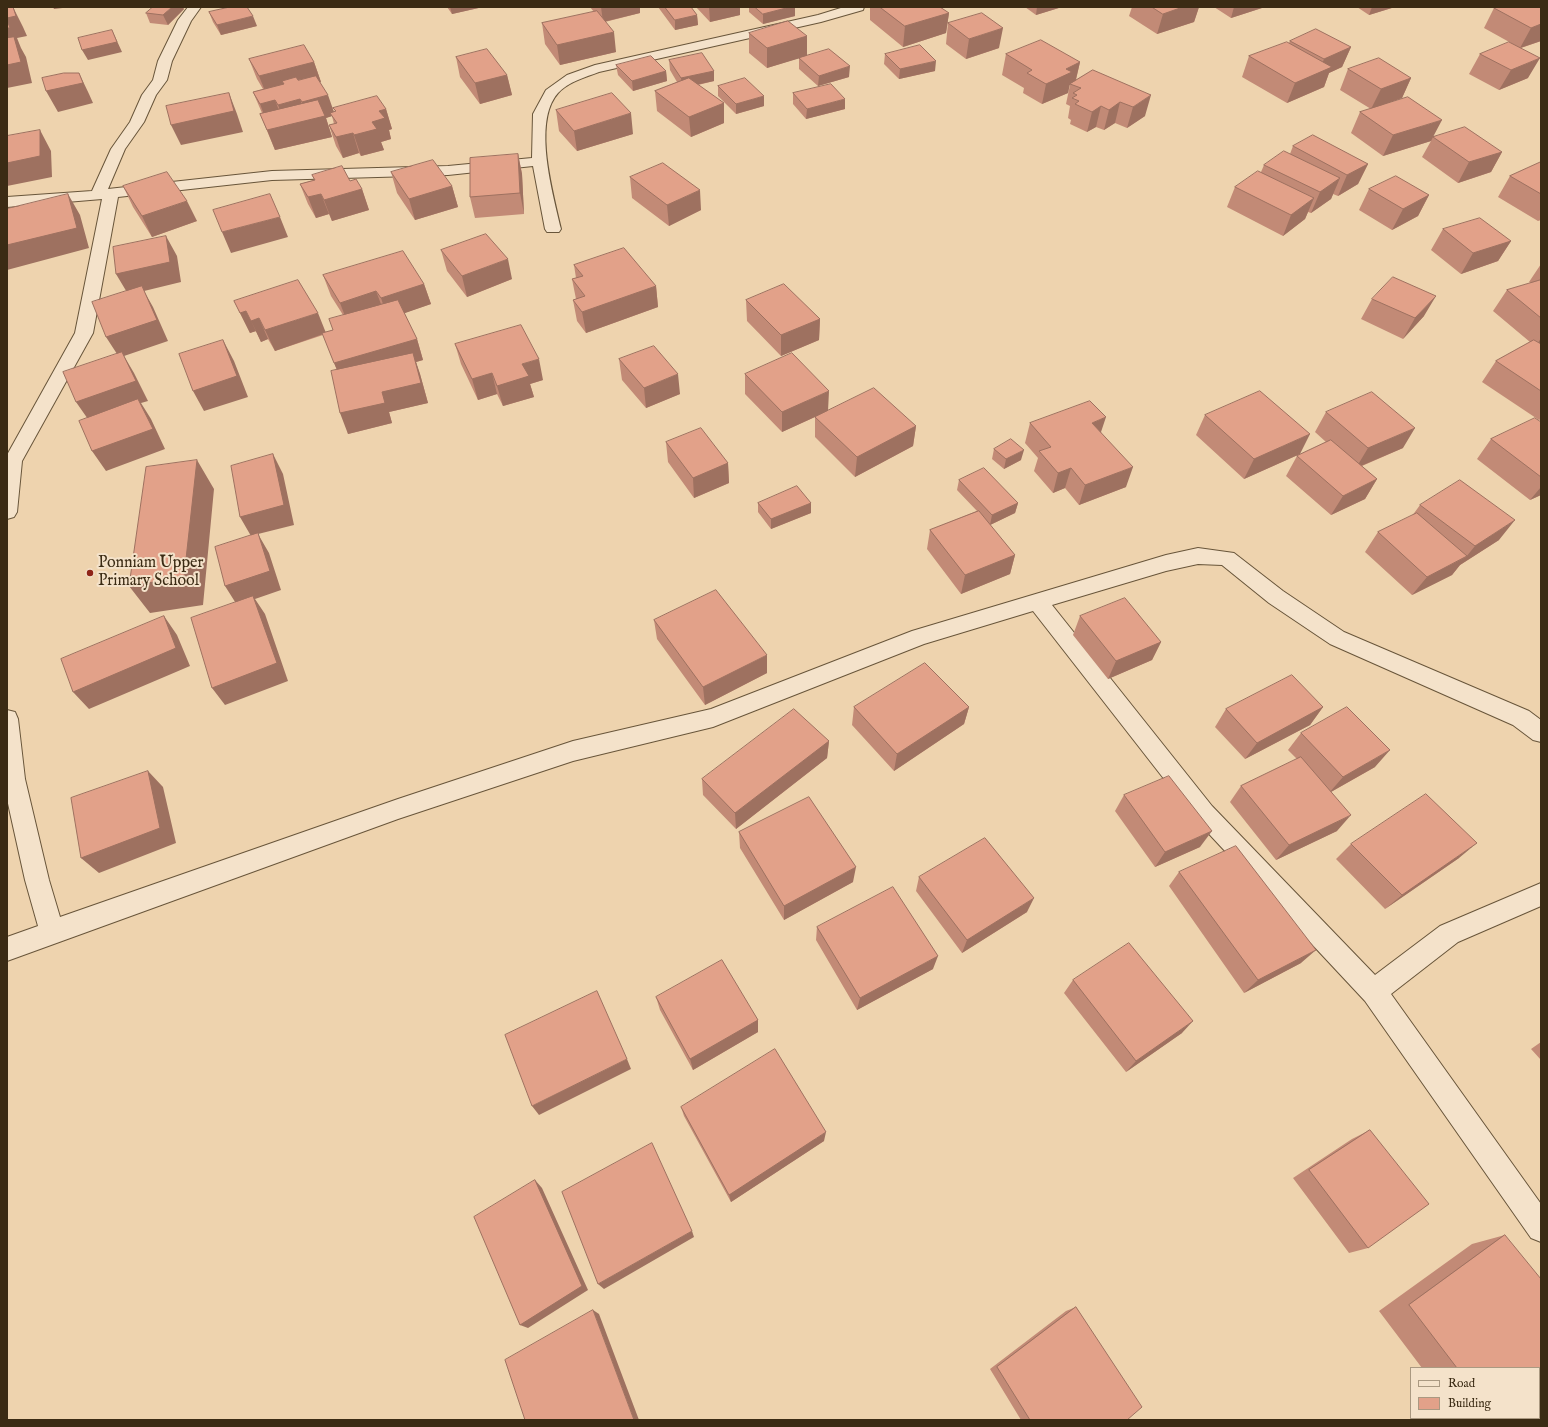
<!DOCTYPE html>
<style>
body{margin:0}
#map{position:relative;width:1548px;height:1427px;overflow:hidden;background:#eed3ae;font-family:"IM FELL English",serif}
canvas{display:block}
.frame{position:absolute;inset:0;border:8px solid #3b2b14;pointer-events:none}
.legend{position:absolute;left:1410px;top:1367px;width:130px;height:52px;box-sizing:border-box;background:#f4e2ca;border:1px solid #aa9981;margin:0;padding:5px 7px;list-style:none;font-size:12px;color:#3b2b14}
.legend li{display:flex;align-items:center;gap:8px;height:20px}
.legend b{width:20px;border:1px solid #aa9981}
</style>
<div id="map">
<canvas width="1548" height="1427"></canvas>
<div class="frame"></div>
<ul class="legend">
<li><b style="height:5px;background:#f4e2ca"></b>Road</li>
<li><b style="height:11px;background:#e2a189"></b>Building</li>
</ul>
</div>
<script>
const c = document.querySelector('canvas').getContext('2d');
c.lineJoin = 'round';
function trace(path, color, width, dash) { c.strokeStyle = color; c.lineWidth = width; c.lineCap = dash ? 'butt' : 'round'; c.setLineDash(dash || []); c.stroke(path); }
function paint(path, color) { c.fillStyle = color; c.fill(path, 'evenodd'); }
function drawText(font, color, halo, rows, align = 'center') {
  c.font = font + ' "IM FELL English",serif'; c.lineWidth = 4; c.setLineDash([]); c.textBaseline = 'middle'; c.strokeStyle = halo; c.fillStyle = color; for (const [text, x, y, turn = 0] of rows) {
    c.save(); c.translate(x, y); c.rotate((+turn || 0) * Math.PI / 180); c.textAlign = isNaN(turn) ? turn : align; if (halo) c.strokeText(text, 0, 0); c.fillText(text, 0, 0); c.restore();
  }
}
const minor = new Path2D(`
 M188 7H201L191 21 172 61 167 80 156 95 144 122 125 149 108 189 272 171 448 166 532 158 533 114 546 90 567 75 595 65 818 15 844 7H864L863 10 821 22 599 72C586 77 568 82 558 93 532 122 553 194 561 229L559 232H547L545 229 533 166 448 175 272 180 118 197 93 333 22 461 17 512 14 517 7 519V455L75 333 102 199 7 207V197L92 191 111 149 130 122 142 95 153 80 158 61 178 20Z
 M1198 548 1234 553 1283 591 1344 632 1529 711 1541 720V742L1533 740 1513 725 1330 644 1269 603 1222 565 1198 564 1166 571 1052 605 1212 806 1375 975 1440 926 1541 883V906L1458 942 1391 994 1541 1204V1242L1531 1238 1365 1001 1196 820 1033 611 924 644 713 727 573 761 398 819 7 961V937L38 926 25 880 7 799V710L15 712 18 719 25 779 49 880 60 917 398 799 573 741 711 709 912 631 1166 555Z`);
const wall = new Path2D(`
 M447 7H483L452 14Z
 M590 7H640V13L605 22 616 52 560 65 545 44 542 23 594 12Z
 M658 7H691L697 15 698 25 675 30Z
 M696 7H740V15L710 22Z
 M749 7H795V16L763 24 749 12Z
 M870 7H940L949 13 946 33 903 47 870 20Z
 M1025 7H1062L1036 15Z
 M1132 7H1199L1194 22 1157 34 1129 16Z
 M1214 7H1265L1231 18Z
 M1357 7H1395L1369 15Z
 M1541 7V41L1521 48 1528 78 1499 90 1469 74 1480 54 1511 43 1484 28 1494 8Z
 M184 9 168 25 150 23 146 13Z
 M209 12 257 26 221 35 213 22Z
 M948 23 999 48 966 59 946 44Z
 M749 33 807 36V56L849 77 818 86 799 69V58L767 68 749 53Z
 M1290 41 1351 47 1342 67 1329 73 1324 87 1287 103 1242 77 1249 56 1289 43Z
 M885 54 935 71 899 79 884 64Z
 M1006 54 1080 62 1076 80 1093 70 1145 116 1127 128 1115 123 1104 130 1096 127 1087 132 1070 124 1071 120 1068 118 1070 106 1066 104 1070 85H1069L1068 93 1042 104 1023 93 1024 88 1002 75Z
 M456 57 507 75 512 95 480 104 460 77Z
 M249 59 314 62 321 82H320L334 112 335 111 333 108 386 109 392 129 389 130 391 139 381 142 384 150 361 156 359 153 343 158 336 146 329 125 334 124 332 116 326 118 332 137 275 150 260 114 262 113 253 92 263 89 257 79Z
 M669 60 714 71V81L698 85 724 103V123L691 137 657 111 655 91 677 82 670 70Z
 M616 65 666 71 667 81 633 91 618 75Z
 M1348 69 1411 78 1402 98 1383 105 1434 136 1502 152 1491 172 1458 183 1422 157 1431 141 1383 156 1351 133 1360 112 1371 109 1340 90Z
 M718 86 764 106 736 114 718 96Z
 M793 93 845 109 806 119 793 104Z
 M556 110 633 134 577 151 559 131Z
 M1293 146 1368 164 1358 184 1338 196 1333 194 1331 199 1311 213 1308 212 1305 219 1283 236 1227 207 1235 187 1261 172 1264 165 1290 154Z
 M518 154 522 174 524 214 475 218 470 197Z
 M1541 162V220L1538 221 1498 197 1510 176Z
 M391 172 452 186 458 207 415 220 397 193Z
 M312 175 350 181 362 189 369 210 332 221 329 214 316 218 308 204 300 184 314 180Z
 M630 177 701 210 669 226 632 198Z
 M123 186 197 221 152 237 133 207Z
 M1369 189 1429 195 1418 216 1392 230 1359 210Z
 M1443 229 1511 241 1498 261 1461 274 1431 250Z
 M441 250 512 279 467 297 447 271Z
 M1541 264V419L1539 420 1482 382 1496 361 1530 342 1493 311 1507 290 1531 283 1529 282Z
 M574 265 656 286 658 307 586 333 577 321 573 300 576 299 572 279 576 278Z
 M323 275 424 284 431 304 404 313 417 339 423 360 416 362 420 374 428 403 389 412 392 423 348 434 337 370 323 335 275 351 268 339 261 342 256 331 250 333 234 301 326 332 333 330 343 315 331 296Z
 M1372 299 1424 316 1403 339 1361 319Z
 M746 300 820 319 819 340 781 356 747 321Z
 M455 344 543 380 530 384 534 397 503 406 497 394 478 400 461 364Z
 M619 359 680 394 646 408 622 380Z
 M745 374 828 411 916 426 913 446 855 477 815 437V417L782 432 745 394Z
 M1326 412 1403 448 1362 466 1377 479 1365 499 1331 515 1286 476 1297 456 1326 442 1315 432Z
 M1205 415 1300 454 1244 479 1196 435Z
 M1541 422V495L1530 500 1477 459 1491 439Z
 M1030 423 1101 432 1126 487 1079 505 1065 488 1053 493 1034 471 1038 458 1025 443Z
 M666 442 728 463 729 483 694 498 668 462Z
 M994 449 1021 460 1004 469 992 459Z
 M959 480 1018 503 1015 513 990 525 1015 555 1010 574 961 594 927 549 930 530 977 511 957 490Z
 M758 503H811V513L771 529 758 512Z
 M1420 505 1499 540 1460 565 1452 575 1412 595 1365 552 1378 532 1412 516Z
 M1080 616 1161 642 1152 660 1108 679 1073 635Z
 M654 620 767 673 705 705 657 639Z
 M854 707H969L964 724 894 771 852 725Z
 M1323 707 1310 725 1245 759 1215 727 1226 709Z
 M1301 733 1375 767 1331 792 1337 831 1276 860 1230 802 1241 786 1297 759 1288 750Z
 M829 741 827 758 736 829 703 795 702 779Z
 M1124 795 1200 847 1155 867 1115 811Z
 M739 832 853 882 784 920 740 848Z
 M1351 844 1459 858 1385 909 1336 859Z
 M1179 872 1301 963 1244 993 1169 886Z
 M919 877 1027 912 962 953 916 891Z
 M817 927 933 969 857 1010 816 940Z
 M1073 980 1182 1033 1126 1072 1064 993Z
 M656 997 758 1020V1032L693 1070 660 1010Z
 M1541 1042V1060L1531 1049Z
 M681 1107 824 1141 731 1202 684 1116Z
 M1370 1130 1368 1248 1349 1253 1293 1178 1352 1139Z
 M1505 1235 1539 1368H1422L1379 1311 1472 1244Z
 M1076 1307 1127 1420H1021L990 1369 1066 1311Z
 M1459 1418H1500L1497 1420H1460Z`);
const shadedWall = new Path2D(`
 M7 7H13L23 27 27 36 17 38 21 48 26 57 32 83 7 88Z
 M53 7H71L54 9Z
 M172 7H183L184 9 168 25 163 15Z
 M450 7H483L452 14Z
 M601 7H640V13L603 22Z
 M709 7H740V15L710 22Z
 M790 7H795V16L763 24V14Z
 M1037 7H1062L1036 15Z
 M1183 7H1199L1194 22 1157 34 1163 14Z
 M1234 7H1265L1231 18Z
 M1372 7H1395L1369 15Z
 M949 13 946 33 903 47 905 26Z
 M697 15 698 25 675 30V20Z
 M253 16 257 26 221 35 217 25Z
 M1541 24V41L1520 48 1531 28Z
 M1003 28 999 48 966 59 969 39Z
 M112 30 122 52 88 60 82 50Z
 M614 32 616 52 560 65 557 45Z
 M807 36V56L767 68V48Z
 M1351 47 1342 67 1329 73 1324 87 1287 103 1295 83 1319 72 1324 59Z
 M1540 58 1528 78 1499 90 1511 70Z
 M936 61 935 71 899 79 900 69Z
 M314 62 321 82 287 91 282 81 286 91 267 96 259 76Z
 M1080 62 1075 83 1070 84 1068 93 1042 104 1046 84 1066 69Z
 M850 66 849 77 818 86 819 76Z
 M666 71 667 81 633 91 632 81Z
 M714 71V81L682 88 681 78Z
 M79 73 89 94 93 103 58 112 46 91Z
 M507 75 512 95 480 104 475 83Z
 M1411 78 1402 98 1371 109 1381 89Z
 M229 93 237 114 243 132 181 145 171 125Z
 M328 95 335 115 330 113 332 116 326 118 332 137 275 150 267 130 308 120 302 102Z
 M1151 95 1145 116 1127 128 1133 107Z
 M764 96V106L736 114V104Z
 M300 99 307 119 286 125 278 105Z
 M845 99V109L806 119 807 109Z
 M275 100 283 121 268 125 260 104Z
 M1120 102 1115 123 1104 130 1109 110Z
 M724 103V123L691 137 689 117Z
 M1101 106 1096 127 1087 132 1092 112Z
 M386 109 392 129 389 130 391 139 381 142 384 150 361 156 354 135 372 122 379 111Z
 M631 113 633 134 577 151 574 131Z
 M1442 120 1433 137 1431 141 1383 156 1393 135Z
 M40 130 51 151 52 177 7 186V163Z
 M353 133 359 153 343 158 336 137Z
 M1502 152 1491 172 1458 183 1469 162Z
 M518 154 522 174 524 214 520 193Z
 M1368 164 1358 184 1338 196 1347 175Z
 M1340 178 1331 199 1311 213 1320 192Z
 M452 186 458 207 415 220 409 199Z
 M362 189 369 210 332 221 324 200Z
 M700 190 701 210 669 226 667 205Z
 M68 194 80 215 89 248 7 270V245Z
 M321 194 329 214 316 218 308 197Z
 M1429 195 1418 216 1392 230 1403 209Z
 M1314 198 1305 219 1283 236 1291 215Z
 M187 201 197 221 152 237 142 216Z
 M280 217 288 237 231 253 222 232Z
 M166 236 177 256 181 282 144 291 153 307 168 341 124 356 134 373 148 401 141 403 151 419 165 449 106 471 92 451 90 422 76 402 119 357 106 337 128 294 116 274Z
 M1511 241 1498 261 1461 274 1473 253Z
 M508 259 512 279 467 297 462 276Z
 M424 284 431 304 388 319 381 298Z
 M656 286 658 307 586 333 582 312Z
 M376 291 384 312 348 324 340 303Z
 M1436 296 1424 316 1403 339 1415 318Z
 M246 311 256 331 250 333 240 313Z
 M318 313 326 333 275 351 265 330Z
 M259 318 268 339 261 342 251 321Z
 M820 319 819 340 781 356V335Z
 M1541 338V344L1536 346Z
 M417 339 423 360 416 362 420 374 428 403 389 412 392 423 348 434 340 413 343 384 334 363Z
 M223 340 234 361 248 397 204 411 193 391Z
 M539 359 543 380 530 384 534 397 503 406 497 386 522 364Z
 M492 373 497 394 478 400 472 379Z
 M678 374 680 394 646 408 644 388Z
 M829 391 828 411 782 432V412Z
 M1106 417 1099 438 1092 423Z
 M916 426 913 446 855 477 857 457Z
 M1415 428 1403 448 1356 468 1368 448Z
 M1310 434 1300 454 1244 479 1254 459Z
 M1024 450 1021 460 1004 469 1006 459Z
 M273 454 283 474 294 525 258 534 269 553 281 590 255 599 265 614 288 681 225 705 212 688 237 605 225 586 251 536 240 517Z
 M197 460 214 489 203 605 150 613 129 586Z
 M728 463 729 483 694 498 693 478Z
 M1133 467 1126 487 1079 505 1085 485Z
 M1071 468 1065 488 1053 493 1058 473Z
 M1377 479 1365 499 1331 515 1343 496Z
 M1541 487V495L1530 500Z
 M811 503V513L771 529V519Z
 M1018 503 1015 513 990 525 992 515Z
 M1515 520 1499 540 1460 565 1452 575 1412 595 1427 577 1466 557 1475 546Z
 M1015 555 1010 574 961 594 965 575Z
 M164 616 177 635 190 666 89 709 73 692Z
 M1161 642 1152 660 1108 679 1116 661Z
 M767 655V673L705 705 703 687Z
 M969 707 964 724 894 771 897 754Z
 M1323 707 1310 725 1245 759 1257 743Z
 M829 741 827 758 736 829 735 813Z
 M1390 750 1375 767 1329 793 1343 777Z
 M148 771 163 787 176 843 99 873 81 858Z
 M1351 815 1337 831 1276 860 1289 845Z
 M1212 831 1200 847 1155 867 1165 852Z
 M1477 843 1459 858 1385 909 1402 895Z
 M856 867 853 882 784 920V906Z
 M1034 898 1027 912 962 953 967 940Z
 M1316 950 1301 963 1244 993 1258 980Z
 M938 956 933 969 857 1010 860 998Z
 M758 1020V1032L693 1070 690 1059Z
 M1193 1021 1182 1033 1126 1072 1136 1061Z
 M627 1059 631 1069 539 1115 532 1106Z
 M826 1132 824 1141 731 1202 729 1195Z
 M535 1180 542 1188 588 1290 528 1328 520 1325Z
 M692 1231 694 1237 604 1289 598 1284Z
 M593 1310 599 1314 639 1420H634Z`);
const building = new Path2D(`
 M13 7 16 16 7 18V8Z
 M153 7H172L163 15 146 13Z
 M230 7H247L253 16 217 25 209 12Z
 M665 7H691L697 15 675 20Z
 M755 7H790L763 14Z
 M880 7H940L949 13 905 26Z
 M1152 7H1183L1163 14Z
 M1498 7H1541V24L1531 28 1494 8Z
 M597 11 614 32 557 45 542 23Z
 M982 13 1003 28 969 39 948 23Z
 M7 20 10 28H7Z
 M788 21 807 36 767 48 749 33Z
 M1316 29 1351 47 1324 59 1290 41Z
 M112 30 117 42 82 50 78 38Z
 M14 37 21 62 7 65V38Z
 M1041 40 1080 62 1066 69 1072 72 1046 84 1027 73 1032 70 1006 54Z
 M1287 42 1332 67 1295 83 1249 56Z
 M1509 42 1540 58 1511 70 1480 54Z
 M304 45 314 62 259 76 249 59Z
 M920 45 936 61 900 69 885 54Z
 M487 49 507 75 475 83 456 57Z
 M829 49 850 66 819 76 799 58Z
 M702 53 714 71 681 78 669 60Z
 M651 56 666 71 632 81 616 65Z
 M1379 58 1411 78 1381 89 1348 69Z
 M1093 70 1151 95 1133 107 1120 102 1109 110 1101 106 1092 112 1075 104 1079 101 1072 98 1077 95 1073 93 1081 88 1070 84Z
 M64 73H79L83 83 46 91 42 78Z
 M316 76 328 95 302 102 300 99 278 105 275 100 260 104 253 92 284 84 282 81 296 77 298 80Z
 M689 78 724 103 689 117 655 91Z
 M745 78 764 96 736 104 718 86Z
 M831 84 845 99 807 109 793 93Z
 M229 93 234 111 171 125 166 106Z
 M612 93 631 113 574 131 556 110Z
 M377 96 386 109 379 111 385 118 372 122 377 129 354 135 353 133 336 137 329 125 337 123 330 113 336 111 333 108Z
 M1408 97 1442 120 1393 135 1360 112Z
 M318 100 325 116 267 130 260 114Z
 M1465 127 1502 152 1469 162 1433 137Z
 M40 130V156L7 163V136Z
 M1313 135 1368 164 1347 175 1293 146Z
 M1284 151 1340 178 1320 192 1264 165Z
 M518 154 520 193 470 197V158Z
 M433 160 452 186 409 199 391 172Z
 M1541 162V194L1510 176Z
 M663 163 700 190 667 205 630 177Z
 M342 166 350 181 356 179 362 189 324 200 321 194 308 197 300 184 315 180 312 175Z
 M1258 171 1314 198 1291 215 1235 187Z
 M167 172 187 201 142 216 123 186Z
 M1396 176 1429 195 1403 209 1369 189Z
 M68 194 77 228 7 245V209Z
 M270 194 280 217 222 232 213 210Z
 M1480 218 1511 241 1473 253 1443 229Z
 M486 234 508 259 462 276 441 250Z
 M166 236 170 262 116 274 113 247Z
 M624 248 656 286 582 312 573 300 585 296 572 279 583 276 574 265Z
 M403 251 424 284 381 298 376 291 340 303 323 275Z
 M1393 277 1436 296 1415 318 1372 299Z
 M298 280 318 313 265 330 259 318 251 321 246 311 240 313 234 301Z
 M1541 280V318L1507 290Z
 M784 284 820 319 781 335 746 300Z
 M142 286 157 320 106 337 92 302Z
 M398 300 417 339 334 363 322 333 333 330 329 319Z
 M521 325 539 359 522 364 529 376 497 386 492 373 472 379 455 344Z
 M223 340 237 376 193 391 179 354Z
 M1534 340 1541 344V391L1496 361Z
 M654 346 678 374 644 388 619 359Z
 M122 352 136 381 76 402 63 372Z
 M413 353 421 383 382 392 385 403 340 413 331 371Z
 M792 353 829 391 782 412 745 374Z
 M874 388 916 426 857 457 815 417Z
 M1260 391 1310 434 1254 459 1205 415Z
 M1372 392 1415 428 1368 448 1326 412Z
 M138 399 153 429 92 451 79 421Z
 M1090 401 1106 417 1092 423 1133 467 1085 485 1071 468 1058 473 1039 451 1051 447 1030 423Z
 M1535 418 1541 422V477L1491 439Z
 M701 428 728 463 693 478 666 442Z
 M1011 439 1024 450 1006 459 994 449Z
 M1331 440 1377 479 1343 496 1297 456Z
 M273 454 284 505 240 517 231 466Z
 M197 460 184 577 129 586 146 467Z
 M984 468 1018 503 992 515 959 480Z
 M1460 480 1515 520 1475 546 1420 505Z
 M797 486 811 503 771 519 758 503Z
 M979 511 1015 555 965 575 930 530Z
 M1417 513 1467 556 1427 577 1378 532Z
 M258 533 270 571 225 586 215 547Z
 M716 590 767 655 703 687 654 620Z
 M253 596 277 663 212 688 191 618Z
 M1125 598 1161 642 1116 661 1080 616Z
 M164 616 176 648 73 692 61 659Z
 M925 663 969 707 897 754 854 707Z
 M1292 675 1323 707 1257 743 1226 709Z
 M1347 707 1390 750 1343 777 1301 733Z
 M794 709 829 741 735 813 702 779Z
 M1301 757 1351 815 1289 845 1241 786Z
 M148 771 160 828 81 858 71 798Z
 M1169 776 1212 831 1165 852 1124 795Z
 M1426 794 1477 843 1402 895 1351 844Z
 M809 797 856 867 784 906 739 832Z
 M985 838 1034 898 967 940 919 877Z
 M1236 846 1316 950 1258 980 1179 872Z
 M893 887 938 956 860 998 817 927Z
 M1129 943 1193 1021 1136 1061 1073 980Z
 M722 960 758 1020 690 1059 656 997Z
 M597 991 627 1059 532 1106 505 1035Z
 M775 1049 826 1132 729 1195 681 1107Z
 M1370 1130 1429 1204 1368 1248 1309 1170Z
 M652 1143 692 1231 598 1284 562 1192Z
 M535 1180 582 1286 520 1325 474 1217Z
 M1505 1235 1541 1279V1386L1539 1387V1368H1457L1409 1305Z
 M1076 1307 1142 1407 1127 1420H1030L997 1367Z
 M593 1310 634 1420H525L505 1360Z
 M1494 1418H1500L1497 1420H1496Z`);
const markers = [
 [90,573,4,"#8f2418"]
];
const poiNames = [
 ["Ponniam Upper",98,564],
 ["Primary School",98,582]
];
trace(minor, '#68553a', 2);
paint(minor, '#f4e2ca');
paint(wall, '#c28a76');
paint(shadedWall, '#9e7160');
paint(building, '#e2a189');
trace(building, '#9e7160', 1);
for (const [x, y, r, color] of markers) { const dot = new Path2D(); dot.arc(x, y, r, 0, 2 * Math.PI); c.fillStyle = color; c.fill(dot); trace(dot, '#f4e2ca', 1.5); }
drawText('16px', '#3b2b14', '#f4e2ca', poiNames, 'left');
</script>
